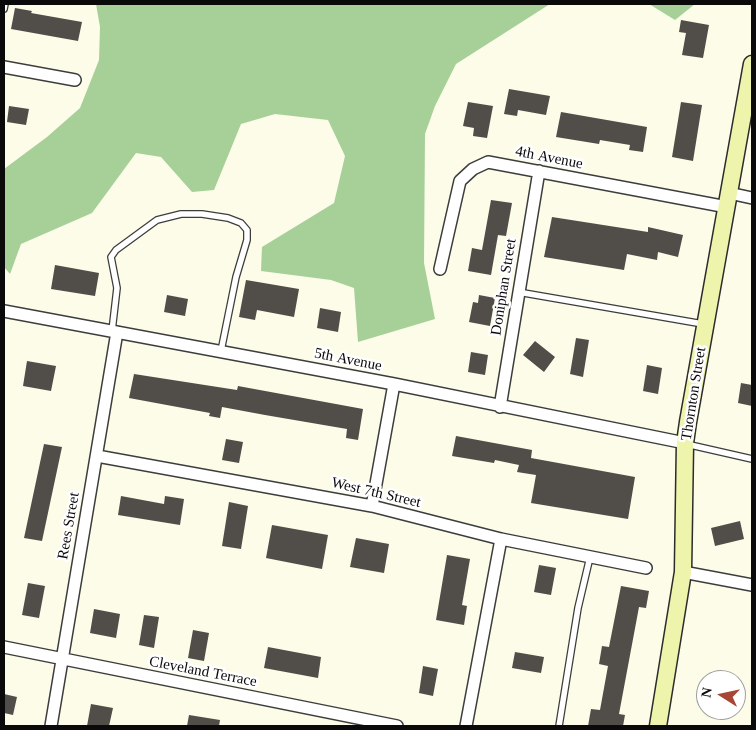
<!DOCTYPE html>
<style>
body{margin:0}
#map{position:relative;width:756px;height:730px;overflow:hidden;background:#fcfce9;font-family:Georgia,serif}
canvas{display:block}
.frame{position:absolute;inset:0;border:5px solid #0a0a0a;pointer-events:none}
.north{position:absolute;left:696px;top:670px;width:50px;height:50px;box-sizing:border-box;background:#fff;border:1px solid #9d9d9d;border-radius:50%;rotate:280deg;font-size:14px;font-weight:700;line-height:20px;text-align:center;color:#0a0a0a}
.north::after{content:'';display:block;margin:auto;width:18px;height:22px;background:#a74634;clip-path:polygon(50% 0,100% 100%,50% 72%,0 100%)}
</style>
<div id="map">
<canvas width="756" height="730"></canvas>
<div class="frame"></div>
<div class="north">N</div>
</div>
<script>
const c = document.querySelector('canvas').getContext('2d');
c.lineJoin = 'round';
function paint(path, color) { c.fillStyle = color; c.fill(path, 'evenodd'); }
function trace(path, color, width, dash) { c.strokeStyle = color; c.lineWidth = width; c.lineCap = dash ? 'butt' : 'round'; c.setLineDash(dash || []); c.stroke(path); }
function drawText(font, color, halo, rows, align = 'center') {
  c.font = font + ' Georgia,serif'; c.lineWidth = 5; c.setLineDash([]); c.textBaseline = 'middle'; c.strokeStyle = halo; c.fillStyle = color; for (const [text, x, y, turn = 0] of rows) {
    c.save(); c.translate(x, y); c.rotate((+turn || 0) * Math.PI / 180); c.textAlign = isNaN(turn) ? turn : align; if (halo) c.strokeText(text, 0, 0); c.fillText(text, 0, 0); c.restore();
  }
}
const forest = new Path2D(`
 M96 4H550L456 64 435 106 425 134 424 263 435 319 358 342 354 288 331 280 261 271 262 247 334 203 345 156 328 120 275 114 241 124 214 190 192 192 161 157 136 153 92 213 21 244 10 274 4 267V169L47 137 80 108 99 60 100 27Z
 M649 4H695L675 20Z`);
const building = new Path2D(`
 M15 8 32 11 31 13 82 22 78 41 11 29Z
 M681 20 709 25 703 58 682 55 686 33 679 32Z
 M509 89 550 96 546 115 518 110 517 116 504 114Z
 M468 102 493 106 487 138 473 136 474 128 463 126Z
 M681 102 702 105 693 161 672 157Z
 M9 106 29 109 26 125 7 122Z
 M561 112 647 127 643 152 629 150 630 145 600 140 599 144 556 137Z
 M491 200 512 203 506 236 498 235 491 275 468 271 472 248 482 250Z
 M552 217 648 232V227L683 235 678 257 658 252 657 260 627 254 624 270 544 257Z
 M55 265 99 273 95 296 51 289Z
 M246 280 299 289 294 317 257 310 255 320 239 317Z
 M167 295 188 299 185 316 164 312Z
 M479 295 495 298 490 326 469 322 473 302 478 303Z
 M320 308 341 312 338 332 317 328Z
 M576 338 589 340 583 377 570 374Z
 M535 341 555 357 544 372 523 355Z
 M471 352 488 355 485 375 468 372Z
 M27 361 56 366 51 391 23 386Z
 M647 365 662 368 658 394 643 391Z
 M134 374 237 390 238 386 363 409 358 440 346 438 347 429 265 415 222 407 220 418 209 416 210 413 129 398Z
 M741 383 752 385V406L738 403Z
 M456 436 532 450 531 458 635 477 628 519 531 503 536 475 517 472 519 465 495 460 494 463 452 456Z
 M226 439 243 442 239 463 222 460Z
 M44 444 62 447 42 541 24 538Z
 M121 496 164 504 165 496 184 499 180 525 118 515Z
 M229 502 248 506 241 549 222 546Z
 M740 521 744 539 715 546 711 528Z
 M272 525 328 535 322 569 266 558Z
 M356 538 389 544 384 573 350 567Z
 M447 555 470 559 462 605 467 606 464 625 436 620Z
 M539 565 556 568 551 595 534 592Z
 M28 583 45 586 39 618 22 615Z
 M621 586 649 591 646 608 639 607 619 714 625 715 623 726H588L591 709 600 710 608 666 599 664 602 646 609 647Z
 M94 609 120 614 116 638 90 633Z
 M144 615 159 617 154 648 139 645Z
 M193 630 209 633 204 661 188 658Z
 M268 647 321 657 318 678 264 668Z
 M515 652 544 657 541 673 512 668Z
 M423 666 438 669 433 696 419 693Z
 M4 694 17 697 13 715 4 713Z
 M91 704 113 708 109 726H87Z
 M189 715 220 720 219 726H187Z`);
const lane = new Path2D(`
 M4 9 5 4
 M518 292 703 324
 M112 331 117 288 111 257 116 250 157 220 181 214H202L228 218 241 223 247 230V240L236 277 221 351
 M686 444 752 459
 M559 726 578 608 590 557`);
const street = new Path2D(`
 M4 67 75 80
 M729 193 752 198
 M440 269 460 181 473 169 488 162 727 207
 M4 311 394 384 685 443
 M500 407 539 171
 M97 456 372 506 501 539 646 568
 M372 506 394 384
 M683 572 752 585
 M4 647 397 726
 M51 726 117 332
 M466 726 501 539`);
const secondary = new Path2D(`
 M658 726 683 572 685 443 688 422 752 64`);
const streetNames = [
 ["4th Avenue",549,158,11],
 ["Doniphan Street",504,287,-81],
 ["5th Avenue",348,360,11],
 ["Thornton Street",694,394,-81],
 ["West 7th Street",376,493,13],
 ["Rees Street",69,526,-80],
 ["Cleveland Terrace",203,672,11]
];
paint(forest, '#a7d099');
paint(building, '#514d48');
trace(lane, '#3d3d3d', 8);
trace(street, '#3d3d3d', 14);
trace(secondary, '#2c2c2c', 19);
trace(lane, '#fff', 5.5);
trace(street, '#fff', 11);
trace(secondary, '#eef4ac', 16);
drawText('15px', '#0a0a0a', '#fff', streetNames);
</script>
